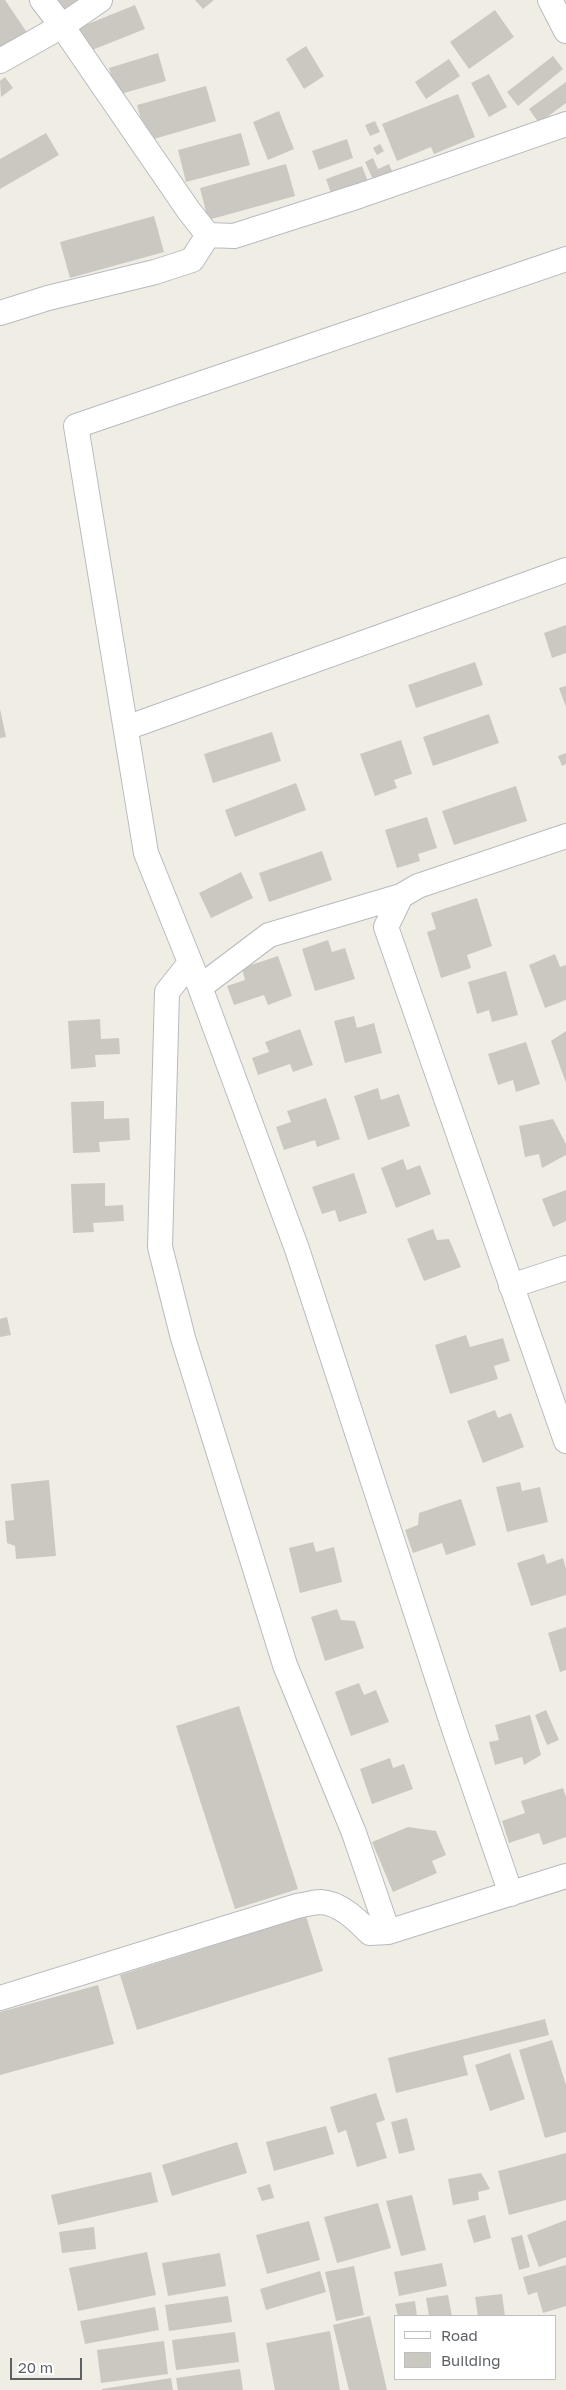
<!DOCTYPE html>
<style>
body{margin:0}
#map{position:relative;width:566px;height:2390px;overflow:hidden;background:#f0ede5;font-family:"Golos Text",sans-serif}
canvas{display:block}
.legend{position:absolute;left:394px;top:2315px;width:162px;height:65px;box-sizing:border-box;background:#fff;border:1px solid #bec0c2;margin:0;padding:6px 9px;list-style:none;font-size:15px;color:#5d6166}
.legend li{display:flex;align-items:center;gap:10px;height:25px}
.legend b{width:25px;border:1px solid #bec0c2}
.scale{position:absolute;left:10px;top:2358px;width:72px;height:22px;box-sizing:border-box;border:2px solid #5d6166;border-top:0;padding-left:6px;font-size:15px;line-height:18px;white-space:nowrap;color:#5d6166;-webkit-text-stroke:4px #fff;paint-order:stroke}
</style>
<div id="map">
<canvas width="566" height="2390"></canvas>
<ul class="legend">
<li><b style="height:6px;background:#fff"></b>Road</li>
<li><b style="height:14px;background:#cbc8c2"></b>Building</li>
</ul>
<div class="scale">20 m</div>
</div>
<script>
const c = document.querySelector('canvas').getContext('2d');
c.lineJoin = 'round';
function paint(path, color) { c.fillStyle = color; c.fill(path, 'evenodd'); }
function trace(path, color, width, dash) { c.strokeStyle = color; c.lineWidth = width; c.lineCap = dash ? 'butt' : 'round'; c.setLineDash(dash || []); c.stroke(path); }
const building = new Path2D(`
 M0 0H5L28 34 0 52Z
 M55 0H78L62 12Z
 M195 0H214L203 9Z
 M135 5 145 29 82 54 73 30Z
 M495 10 514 37 469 69 450 42Z
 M306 46 324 76 304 89 286 59Z
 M158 53 166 81 117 95 109 68Z
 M553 56 563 69 518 106 507 92Z
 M449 59 460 76 426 99 415 82Z
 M489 74 507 107 489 117 471 83Z
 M5 77 13 88 1 97 0 81Z
 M566 82V103L539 123 529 109Z
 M206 86 216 121 147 141 137 105Z
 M458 94 475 137 434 154 431 147 397 161 382 124Z
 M279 111 294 149 268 160 253 122Z
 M375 121 380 132 370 136 365 125Z
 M46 133 59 155 0 189V159Z
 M241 133 250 165 186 182 178 150Z
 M347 139 353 158 319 170 312 151Z
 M380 144 384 151 377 155 373 148Z
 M373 158 378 169 389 164 396 180 377 188 365 162Z
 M286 164 295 196 208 220 200 188Z
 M362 166 369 184 332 196 326 179Z
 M154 216 164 252 70 278 60 242Z
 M566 625V653L552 658 544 633Z
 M475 662 483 685 416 708 408 685Z
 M566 686V707L559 688Z
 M0 709 6 737 0 738Z
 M489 714 499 743 433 766 423 737Z
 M272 732 281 761 213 783 204 754Z
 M401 740 412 774 394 780 397 788 375 796 360 754Z
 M566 753V764L562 766 558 756Z
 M296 783 306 810 235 837 225 810Z
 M516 786 527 821 454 845 442 811Z
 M427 817 437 848 418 854 420 861 397 868 385 830Z
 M322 851 332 880 269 902 259 873Z
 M241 872 253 898 211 918 199 893Z
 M477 898 492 946 467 955 471 968 441 978 427 932 436 929 431 913Z
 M328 940 332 952 345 948 355 979 315 991 302 949Z
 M555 954 560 967 566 965V1000L545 1008 529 965Z
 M278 956 292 996 268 1005 264 995 234 1005 227 986 245 980 242 968Z
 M506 971 518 1015 492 1022 489 1010 477 1014 468 982Z
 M354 1016 357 1028 374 1023 382 1053 345 1063 334 1021Z
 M100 1019 101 1039 119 1038 120 1054 95 1055 96 1067 71 1069 68 1021Z
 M300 1029 313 1065 293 1072 290 1064 258 1075 252 1058 269 1052 265 1042Z
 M566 1031V1083L551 1041Z
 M526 1042 540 1084 516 1092 513 1080 498 1085 488 1054Z
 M378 1088 381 1100 399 1094 410 1126 368 1140 354 1096Z
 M326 1098 340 1139 317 1147 315 1140 284 1150 276 1127 291 1122 287 1111Z
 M104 1101V1119L129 1118 130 1140 99 1142 100 1152 73 1153 71 1102Z
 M553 1119 566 1144V1155L542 1168 539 1154 525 1157 519 1126Z
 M403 1159 407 1170 420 1165 431 1194 396 1208 381 1168Z
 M354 1173 367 1213 339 1222 335 1210 322 1214 312 1187Z
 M105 1183V1206L123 1205 124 1221 93 1223 94 1232 73 1233 71 1184Z
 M566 1190V1221L553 1227 542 1199Z
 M433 1229 437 1240 449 1239 461 1267 424 1281 407 1239Z
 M7 1317 11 1335 0 1337V1319Z
 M466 1335 470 1347 503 1338 510 1361 494 1366 498 1379 450 1394 435 1345Z
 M495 1410 498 1418 511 1413 524 1447 483 1463 467 1421Z
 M49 1480 56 1556 16 1559 15 1546 7 1543 5 1521 14 1520 11 1484Z
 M520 1482 522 1491 540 1487 548 1522 507 1532 496 1487Z
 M461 1499 476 1545 446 1555 442 1543 413 1553 405 1530 418 1525 419 1513Z
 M313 1542 316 1552 334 1547 342 1582 300 1593 289 1548Z
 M544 1554 547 1564 563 1558 566 1569V1595L531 1606 517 1563Z
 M337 1609 341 1620 355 1621 364 1648 325 1661 311 1617Z
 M566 1627V1670L560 1672 548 1633Z
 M359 1683 364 1695 376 1690 389 1722 351 1736 335 1692Z
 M239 1706 298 1889 235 1909 176 1726Z
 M546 1710 559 1740 547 1745 535 1715Z
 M530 1715 541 1755 524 1765 522 1757 495 1765 489 1742 499 1740 495 1725Z
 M390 1758 393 1768 404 1764 413 1789 372 1804 360 1769Z
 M563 1788 566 1797V1837L543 1845 539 1833 509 1843 502 1821 525 1813 521 1801Z
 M408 1827 436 1831 446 1855 432 1861 437 1873 393 1892 372 1842Z
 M306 1916 323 1971 137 2030 120 1975Z
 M98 1985 114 2044 0 2075V2012Z
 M545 2019 549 2035 463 2056 468 2075 396 2093 388 2058Z
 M552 2040 566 2085V2132L545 2138 519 2050Z
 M510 2053 525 2099 490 2111 475 2065Z
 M376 2093 385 2120 376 2123 387 2158 357 2167 346 2130 338 2133 330 2107Z
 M407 2118 415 2150 399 2154 391 2122Z
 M326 2126 334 2154 274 2171 266 2142Z
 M237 2142 247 2173 172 2196 162 2165Z
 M566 2153V2200L509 2215 498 2171Z
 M151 2172 158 2202 58 2225 51 2195Z
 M481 2173 490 2189 478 2192 479 2200 453 2205 448 2179Z
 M270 2184 274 2198 262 2201 257 2188Z
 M412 2195 426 2250 401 2256 386 2201Z
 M378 2203 391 2248 337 2263 324 2217Z
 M485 2215 491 2238 474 2243 467 2220Z
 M566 2220V2257L539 2267 527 2235Z
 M309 2221 320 2260 267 2274 256 2235Z
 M94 2227 96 2249 62 2253 59 2232Z
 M522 2235 530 2267 519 2270 511 2238Z
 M147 2252 156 2295 78 2311 69 2268Z
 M220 2253 226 2286 168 2296 162 2263Z
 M442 2263 447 2286 399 2296 394 2272Z
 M566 2265V2306L543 2313 537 2292 528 2295 523 2277Z
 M354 2266 364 2315 336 2321 325 2272Z
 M320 2271 326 2292 266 2310 260 2289Z
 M502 2294 505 2316H478L475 2297Z
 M448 2295 452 2316H429L426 2298Z
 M228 2296 232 2322 169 2331 165 2305Z
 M415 2301 417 2316H398L395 2304Z
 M155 2307 159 2330 85 2344 80 2321Z
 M370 2316 387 2390H349L333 2325Z
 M330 2331 340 2390H275L266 2343Z
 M235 2332 239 2362 176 2370 172 2340Z
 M164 2341 168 2374 101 2383 97 2350Z
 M240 2369 243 2390H178L176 2378Z
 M171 2378 173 2390H102V2389Z`);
const minor = new Path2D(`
 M42 0 62 26 189 211 208 235 234 236 359 196 566 124
 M550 0 566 31
 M0 61 62 26 100 0
 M0 313 48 298 155 272 192 260 208 235
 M126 728 566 570
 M566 836 418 886 401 896 386 927 566 1441
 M401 896 269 935 200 987 146 853 76 426 566 259
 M190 963 167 992 160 1247 183 1338 285 1665 354 1833 388 1932
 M200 987 297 1249 455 1732 511 1894
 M511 1286 566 1268
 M0 1998 297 1906C305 1905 313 1902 321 1902 340 1903 357 1920 370 1933L388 1932 566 1876`);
paint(building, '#cbc8c2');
trace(minor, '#b7bbbf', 26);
trace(minor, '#fff', 24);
</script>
